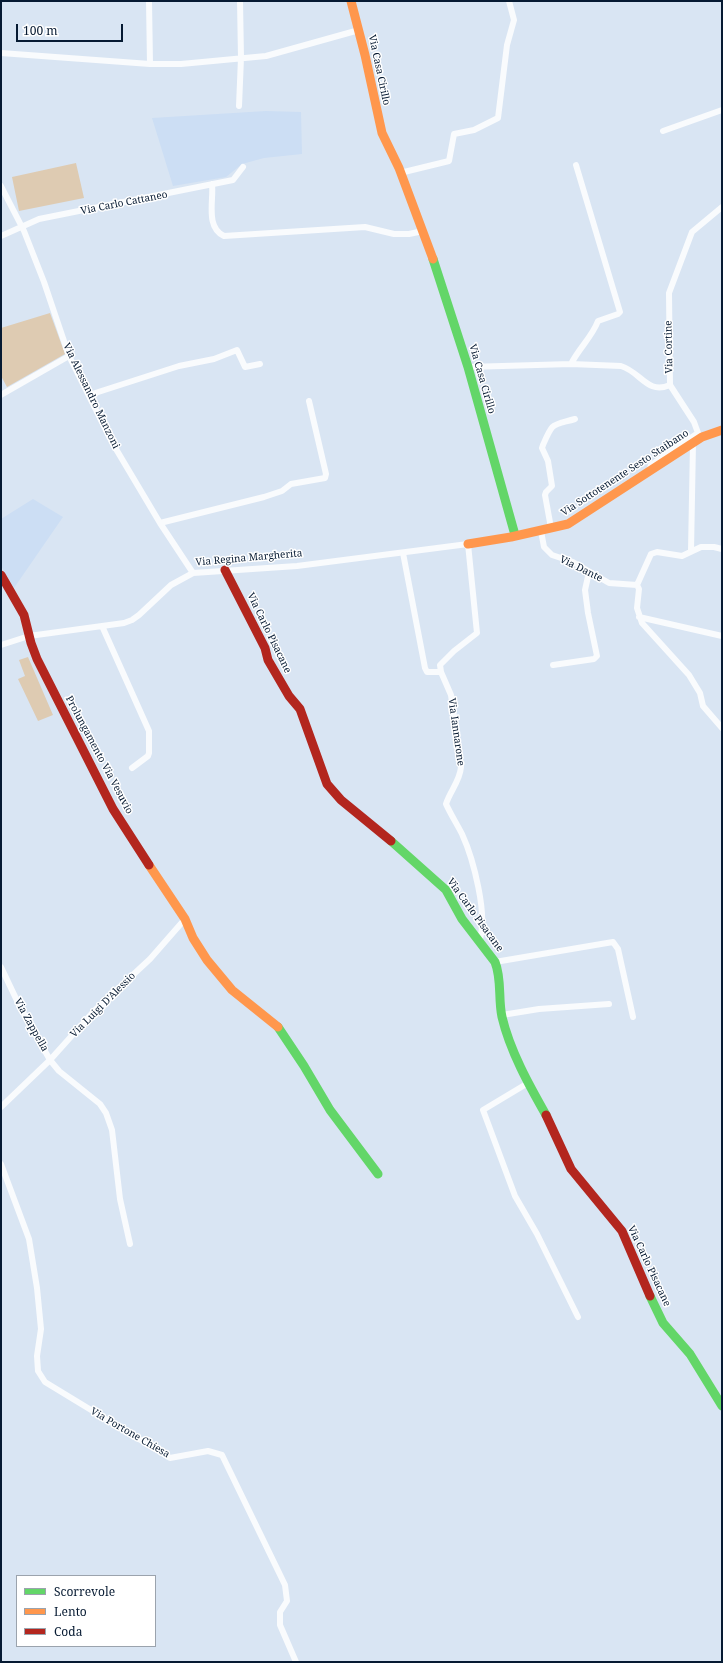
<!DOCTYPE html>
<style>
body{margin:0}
#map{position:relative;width:723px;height:1663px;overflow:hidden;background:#d9e5f3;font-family:"Noto Serif",serif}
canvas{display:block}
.frame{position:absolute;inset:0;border:2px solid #061a32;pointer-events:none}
.legend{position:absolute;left:16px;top:1575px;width:140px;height:72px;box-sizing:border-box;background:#fff;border:1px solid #9ba3ad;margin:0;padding:5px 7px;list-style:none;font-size:12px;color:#061a32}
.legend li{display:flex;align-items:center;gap:8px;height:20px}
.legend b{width:20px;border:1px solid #9ba3ad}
.scale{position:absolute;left:16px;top:24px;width:107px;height:18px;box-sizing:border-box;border:2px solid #061a32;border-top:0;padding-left:5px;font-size:12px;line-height:14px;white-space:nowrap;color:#061a32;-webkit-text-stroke:3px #fff;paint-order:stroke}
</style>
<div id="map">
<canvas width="723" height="1663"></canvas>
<div class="frame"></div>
<ul class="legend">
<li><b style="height:5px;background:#63d668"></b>Scorrevole</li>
<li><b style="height:5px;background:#ff974d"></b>Lento</li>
<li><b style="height:5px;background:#b3261e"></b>Coda</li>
</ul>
<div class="scale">100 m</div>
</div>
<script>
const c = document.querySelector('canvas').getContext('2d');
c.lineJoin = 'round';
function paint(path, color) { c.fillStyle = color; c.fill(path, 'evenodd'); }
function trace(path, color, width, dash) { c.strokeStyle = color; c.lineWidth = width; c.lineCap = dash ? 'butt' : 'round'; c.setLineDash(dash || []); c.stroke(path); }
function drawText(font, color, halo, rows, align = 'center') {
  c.font = font + ' "Noto Serif",serif'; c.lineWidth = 3; c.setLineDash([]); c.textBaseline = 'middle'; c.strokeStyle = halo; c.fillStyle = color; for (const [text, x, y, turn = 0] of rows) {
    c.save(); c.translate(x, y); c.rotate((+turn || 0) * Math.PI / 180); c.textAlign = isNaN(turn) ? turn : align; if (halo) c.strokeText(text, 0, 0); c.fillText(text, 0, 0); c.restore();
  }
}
const built = new Path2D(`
 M266 111 301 112 302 154 264 158 242 164 226 177 173 186 152 118Z
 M33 499 63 517 14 588 1 566V519Z`);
const green = new Path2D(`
 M76 163 84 198 19 211 12 177Z
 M50 313 65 354 7 387 1 376V328Z
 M28 657 53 715 38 721 18 679 25 676 19 660Z`);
const street = new Path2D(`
 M149 1 150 64
 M1 53 150 64H181L266 56 359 30
 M239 106 241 58 240 1
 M663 131 722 110
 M400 173 449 161 454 134 474 130 498 118 507 45 514 20 509 1
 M212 184C214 200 205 227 224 236L365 227 394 234H409L423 231
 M1 186 24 231 44 282 69 356 113 444 160 523 193 573
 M1 236 39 219 233 180 243 167
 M571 364C579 348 592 337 598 321L618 314 620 312 576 165
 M468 367 571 364 621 366C641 372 647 395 670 385
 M1 395 69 356
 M89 395 179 366 214 359 237 350 245 367 260 364
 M649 472 651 465 698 433 694 422 670 385 669 293 692 232 722 207
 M160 523 264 497 282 491 291 484 325 478 326 474 309 401
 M551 528 545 495 546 492 552 486 548 461 542 448 543 445C553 422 551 426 575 419
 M541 531 544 547 552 555 573 562 609 583 637 585
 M691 551 693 443
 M403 553 425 668 427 672H441
 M637 585 639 589 637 608 642 623 689 675 700 693 703 706 722 728
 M637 585 651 554 657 552 682 556 701 547H714L722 549
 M639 617 722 636
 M102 626 149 731V753L148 756 132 768
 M1 645 29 636 124 623 132 620 139 615 171 585 193 573 297 566 468 544 477 633 454 651 440 665 441 672 451 695 461 767C460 781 450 791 446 804 451 815 457 824 462 834 473 858 489 917 479 941
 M553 665 594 659 597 656 588 613 585 590 589 572
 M495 962 613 942 618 949 633 1017
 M1 967 20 1007 50 1060 59 1071 100 1104 106 1113 112 1130 120 1199 130 1244
 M502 1015 539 1009 609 1004
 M528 1083 483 1110 515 1196 537 1234 578 1317
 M1 1107 50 1060 94 1011 150 959 185 919
 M1 1164 29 1239 37 1288 41 1329 37 1356 38 1371 45 1382 170 1458 208 1451 222 1455 285 1585 287 1601 280 1612V1625L296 1662`);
const fast = new Path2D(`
 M433 259 468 367 515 535
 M391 841 446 890 462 919 495 962C502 979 498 999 502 1017 510 1051 529 1085 546 1115
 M278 1027 304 1066 330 1110 378 1174
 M650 1296 663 1323 690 1354 722 1406`);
const slow = new Path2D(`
 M351 1 365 55 382 133 399 168 433 259
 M468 544 511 537 568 524 702 437 722 430
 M149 865 185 919 193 938 207 960 232 990 278 1027`);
const jam = new Path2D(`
 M225 570 265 648 268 660 289 696 300 709 327 784 341 800 391 841
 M1 575 24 615 31 643 37 659 113 809 149 865
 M546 1115 571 1169 622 1231 650 1296`);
const streetNames = [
 ["Via Casa Cirillo",379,70,78],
 ["Via Carlo Cattaneo",124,203,-11],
 ["Via Cortine",669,347,-91],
 ["Via Casa Cirillo",482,379,74],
 ["Via Alessandro Manzoni",91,396,64],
 ["Via Sottotenente Sesto Staibano",625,473,-33],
 ["Via Regina Margherita",249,558,-5],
 ["Via Dante",581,569,26],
 ["Via Carlo Pisacane",269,633,64],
 ["Via Iannarone",456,732,82],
 ["Prolungamento Via Vesuvio",99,755,62],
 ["Via Carlo Pisacane",475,915,54],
 ["Via Luigi D'Alessio",103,1005,-45],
 ["Via Zappella",31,1025,61],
 ["Via Carlo Pisacane",649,1266,65],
 ["Via Portone Chiesa",130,1433,30]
];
paint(built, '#ccdef4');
paint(green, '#decbb2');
trace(street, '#f9fbfd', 6);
trace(fast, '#63d668', 9);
trace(slow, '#ff974d', 9);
trace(jam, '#b3261e', 9);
drawText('10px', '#061a32', '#fff', streetNames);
</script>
